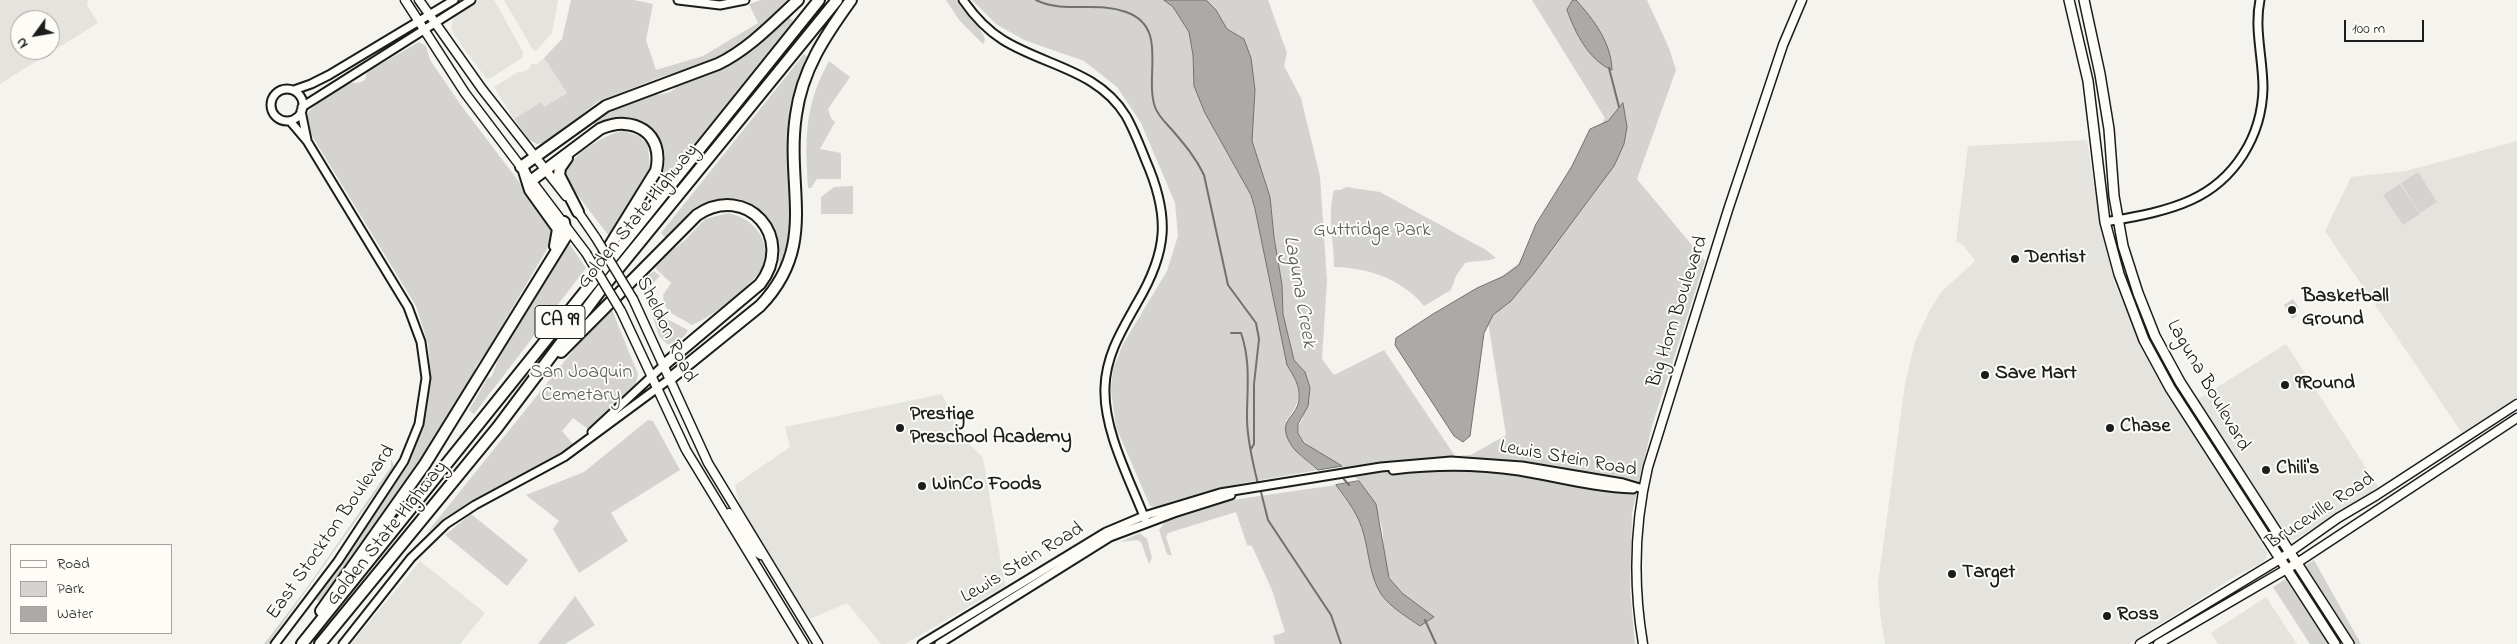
<!DOCTYPE html>
<style>
body{margin:0}
#map{position:relative;width:2517px;height:644px;overflow:hidden;background:#f4f3ee;font-family:"Indie Flower",sans-serif}
canvas{display:block}
.legend{position:absolute;left:10px;top:544px;width:162px;height:90px;box-sizing:border-box;background:#fdfcf7;border:1px solid #a3a29f;margin:0;padding:6px 9px;list-style:none;font-size:15px;color:#1c1c1c}
.legend li{display:flex;align-items:center;gap:10px;height:25px}
.legend b{width:25px;border:1px solid #a3a29f}
.north{position:absolute;left:10px;top:10px;width:50px;height:50px;box-sizing:border-box;background:#fdfcf7;border:1px solid #a3a29f;border-radius:50%;rotate:238deg;font-size:14px;font-weight:700;line-height:20px;text-align:center;color:#1c1c1c}
.north::after{content:'';display:block;margin:auto;width:18px;height:22px;background:#1c1c1c;clip-path:polygon(50% 0,100% 100%,50% 72%,0 100%)}
.scale{position:absolute;left:2344px;top:20px;width:80px;height:22px;box-sizing:border-box;border:2px solid #1c1c1c;border-top:0;padding-left:6px;font-size:15px;line-height:18px;white-space:nowrap;color:#1c1c1c;-webkit-text-stroke:4px #fdfcf7;paint-order:stroke}
</style>
<div id="map">
<canvas width="2517" height="644"></canvas>
<ul class="legend">
<li><b style="height:6px;background:#fdfcf7"></b>Road</li>
<li><b style="height:14px;background:#d4d3cf"></b>Park</li>
<li><b style="height:14px;background:#abaaa6"></b>Water</li>
</ul>
<div class="north">N</div>
<div class="scale">100 m</div>
</div>
<script>
const c = document.querySelector('canvas').getContext('2d');
c.lineJoin = 'round';
function paint(path, color) { c.fillStyle = color; c.fill(path, 'evenodd'); }
function trace(path, color, width, dash) { c.strokeStyle = color; c.lineWidth = width; c.lineCap = dash ? 'butt' : 'round'; c.setLineDash(dash || []); c.stroke(path); }
function drawText(font, color, halo, rows, align = 'center') {
  c.font = font + ' "Indie Flower",sans-serif'; c.lineWidth = 4; c.setLineDash([]); c.textBaseline = 'middle'; c.strokeStyle = halo; c.fillStyle = color; for (const [text, x, y, turn = 0] of rows) {
    c.save(); c.translate(x, y); c.rotate((+turn || 0) * Math.PI / 180); c.textAlign = isNaN(turn) ? turn : align; if (halo) c.strokeText(text, 0, 0); c.fillText(text, 0, 0); c.restore();
  }
}
const built = new Path2D(`
 M0 0H88L87 5 98 23 0 84ZM20 20H50V50H20Z
 M479 0H494L523 52 522 58 489 79 486 78 465 50 453 33 451 26 454 17Z
 M504 0H558L552 33 536 51 533 50Z
 M544 58 567 93 544 108 541 102 514 119 494 87 518 72H523L529 69 531 64H537Z
 M2087 140 2103 238 2115 284 2142 347 2267 552 2266 558 2263 562 2231 579 2129 644H1885L1880 613 1878 583 1905 384 1915 342 1930 310 1941 292 1975 261 1963 245 1956 242 1968 146Z
 M2517 141V397L2462 433 2325 231 2351 177 2406 171Z
 M2286 344 2379 488 2296 539 2290 540 2197 400Z
 M942 394 962 436 983 458 1005 586 905 644H881L847 603 810 619 740 507 735 485 790 447 785 427Z
 M420 561 485 613 460 644H351Z
 M2266 597 2297 644H2218L2211 633Z`);
const green = new Path2D(`
 M571 0H634L653 4 646 40 656 70 703 56 758 23 749 4 761 0H787L762 28 738 47 696 67 661 77 599 101 546 142 537 144 529 140 514 119 541 102 544 107 567 93 544 58 562 39Z
 M946 0H956C962 11 984 30 985 40L983 44 959 20Z
 M972 0H1164L1173 7 1189 32 1193 55 1194 86 1205 113 1251 195 1255 209 1294 376C1303 395 1298 405 1286 421L1300 456 1318 470 1243 483 1157 508 1150 506 1116 427 1111 390 1113 369 1123 344 1167 271 1178 236 1175 203 1141 123 1117 87 1084 61 1024 40 996 24Z
 M1206 0H1268L1287 53 1284 66 1301 98 1320 176 1327 281 1322 359 1334 375 1384 350 1455 456 1471 455 1506 435 1483 290 1518 264 1605 118 1532 0H1647L1669 48 1676 70 1637 179 1705 261 1652 426 1632 513 1630 589 1635 644H1275L1273 636 1285 632 1272 590 1252 546 1247 545 1236 512 1168 533 1166 537 1172 556 1167 554 1159 530 1165 522 1232 500 1336 485 1356 511 1364 534 1373 573 1433 618C1419 605 1401 596 1391 580 1381 565 1385 543 1382 527 1380 516 1366 491 1360 482 1348 465 1281 443 1303 419L1305 372 1294 360 1283 314 1282 285 1274 237 1270 197 1252 141 1255 90 1244 39 1227 29 1216 10Z
 M788 16 793 21 667 178 662 173C678 137 632 104 597 127L593 122 617 108 655 94C663 95 671 93 676 87 721 71 756 51 788 16Z
 M419 42 426 46 430 60 463 108 555 229 553 239 487 351 475 367V373C429 454 376 529 319 602L316 599 409 464 426 416 431 376 428 344 416 306 312 136 307 115C310 107 342 84 351 83 358 82 358 84 365 80L367 72Z
 M804 54 810 59 802 76 792 200C788 207 788 216 793 223L784 266 779 265C785 222 750 184 706 203 690 210 678 225 666 238L661 233Z
 M829 61 850 77 828 109 831 118 835 122 820 149 841 153V179H817L811 188H808C805 137 804 107 829 61Z
 M624 131 639 136 648 145 650 171 609 236 566 180 564 170C574 155 607 132 624 131Z
 M2418 172 2437 202 2420 213 2401 183Z
 M2400 184 2420 214 2403 225 2383 195Z
 M853 186V214H821V197L834 187Z
 M1346 187 1380 192 1486 250 1496 258C1488 262 1476 260 1465 263L1456 276 1451 290 1424 306C1402 279 1369 268 1334 267 1334 241 1327 215 1334 190H1340Z
 M728 213C754 218 774 242 761 269 753 285 707 321 691 325 678 314 664 316 663 295L671 283 655 268 666 254 684 241 705 219Z
 M567 240 586 268 474 414 469 410 487 379 492 376 498 360Z
 M654 271 660 276 649 287 665 318 688 330C685 338 675 344 667 344L659 336 651 311 638 282Z
 M2293 299 2299 308 2295 311 2297 316 2292 319 2284 305Z
 M612 310 638 374 636 384 632 389 588 429 573 418 562 431 573 444C527 480 468 495 425 535L576 347Z
 M648 420 653 421 680 470 611 513 628 541 579 573 553 529 559 521 526 495 584 472Z
 M391 459 394 466 392 470 268 644H264L306 589 391 467Z
 M471 514 528 560 507 586 445 535Z
 M1140 533 1147 539 1152 558 1149 564 1141 542 1137 540 1120 542Z
 M2314 560 2356 635 2361 644H2310L2273 587Z
 M575 596 595 625 565 644H538Z`);
const water = new Path2D(`
 M1164 0H1206L1216 10 1227 29 1244 39 1251 58 1255 90 1252 141 1270 197 1274 237 1282 285 1283 314 1288 335 1294 360 1305 372 1310 388 1308 406 1298 424V433L1304 443 1342 466 1318 470C1309 461 1297 455 1290 443 1276 418 1299 418 1299 397 1300 385 1293 375 1287 365L1255 209 1251 195 1205 113 1194 86 1193 55 1189 32 1173 7Z
 M1573 0H1576C1594 20 1611 42 1612 70 1588 60 1575 32 1567 10Z
 M1623 103 1627 127 1624 144 1614 166 1535 272 1511 301 1493 315 1484 333 1470 436 1463 442 1454 436 1395 345 1396 338 1433 314 1477 288 1504 276 1519 265 1536 224 1572 166 1590 129 1608 121Z
 M1359 481 1376 504 1389 578 1402 593 1434 617 1420 626C1407 617 1390 607 1381 594 1370 577 1369 554 1364 535 1359 515 1348 501 1336 485Z`);
const stream = new Path2D(`
 M1036 0C1065 14 1096 1 1126 12 1169 27 1144 75 1155 107 1158 116 1167 124 1173 131 1185 145 1196 158 1204 175L1228 285 1256 323 1259 339 1254 384V444L1251 449
 M1609 68 1619 107
 M1231 333H1241C1251 362 1247 388 1247 418 1247 439 1253 464 1258 484
 M1342 477 1349 485
 M1260 488 1268 520 1331 615 1341 644
 M1425 620 1436 644`);
const tertiary = new Path2D(`
 M678 0 720 5 745 0
 M963 0C974 16 987 30 1003 40 1045 66 1098 70 1126 116 1134 130 1140 146 1146 161 1170 216 1168 251 1137 303 1122 330 1106 355 1105 387 1103 430 1130 480 1145 519
 M271 105a16 16 0 1 1 32 0a16 16 0 1 1-32 0Z
 M294 90 311 84 329 75 454 0
 M302 107 471 0
 M301 111 307 140
 M2105 222C2133 217 2165 212 2191 200 2235 180 2262 136 2263 88 2263 58 2254 29 2260 0
 M592 432 665 364
 M1393 470C1434 465 1478 465 1519 471 1556 477 1595 488 1633 489
 M275 644 338 561 404 461 419 424 426 378 421 342 408 307 307 141 290 121
 M343 644 411 558 446 524 475 505 564 457 671 378
 M922 644 1106 532 1144 516 1220 493 1381 467 1451 461 1522 466 1623 483 1643 489
 M939 644 1110 537 1174 513 1231 495`);
const secondary = new Path2D(`
 M405 0 465 93 586 253
 M419 0 482 89 566 196
 M576 209 596 238
 M633 299 708 463 818 644
 M621 311 686 450 804 644
 M729 513 753 550 761 555
 M1643 644C1633 584 1634 526 1648 467L1728 210 1783 45 1802 0
 M2140 644 2280 559 2338 518 2377 495 2517 404
 M2158 644 2297 563 2517 418`);
const primary = new Path2D(`
 M2069 0 2088 81 2105 222 2119 274 2144 340 2170 388 2335 644
 M2084 0 2100 74 2109 129 2114 196 2123 246 2138 293 2155 336 2180 382 2349 644`);
const motorway = new Path2D(`
 M567 158 560 168 559 175 578 212
 M521 167 606 106 718 64C749 49 773 23 798 0
 M524 171 530 190 558 229 555 246
 M532 180 600 129C633 114 665 133 656 171L601 260
 M561 352 697 215C747 182 796 238 760 284L665 364
 M671 378 760 306C819 245 785 188 796 115 802 70 825 36 851 0
 M321 611 425 464 566 236 564 222
 M302 644 819 0
 M320 644 497 428 600 291 837 0`);
const secondaryBridge = new Path2D(`
 M596 238 633 299
 M586 253 621 311`);
const markers = [
 [2015,259,5,"#1c1c1c"],
 [2292,310,5,"#1c1c1c"],
 [1985,375,5,"#1c1c1c"],
 [2285,385,5,"#1c1c1c"],
 [900,428,5,"#1c1c1c"],
 [2110,428,5,"#1c1c1c"],
 [2266,470,5,"#1c1c1c"],
 [922,486,5,"#1c1c1c"],
 [1952,574,5,"#1c1c1c"],
 [2107,616,5,"#1c1c1c"]
];
const shields = [
 [560,322,50]
];
const shieldNames = [
 ["CA 99",560,322]
];
const streetNames = [
 ["Golden State Highway",639,217,-51],
 ["Big Horn Boulevard",1679,312,-72],
 ["Sheldon Road",665,330,64],
 ["Laguna Boulevard",2207,386,60],
 ["Lewis Stein Road",1568,460,10],
 ["Bruceville Road",2321,512,-33],
 ["East Stockton Boulevard",332,533,-55],
 ["Golden State Highway",388,534,-51],
 ["Lewis Stein Road",1023,564,-31]
];
const parkNames = [
 ["Guttridge Park",1372,232],
 ["San Joaquin",581,374],
 ["Cemetary",581,397]
];
const poiNames = [
 ["Dentist",2025,259],
 ["Basketball",2302,298],
 ["Ground",2302,321],
 ["Save Mart",1995,375],
 ["9Round",2295,385],
 ["Prestige",910,416],
 ["Preschool Academy",910,439],
 ["Chase",2120,428],
 ["Chili's",2276,470],
 ["WinCo Foods",932,486],
 ["Target",1962,574],
 ["Ross",2117,616]
];
const waterNames = [
 ["Laguna Creek",1298,292,80]
];
paint(built, '#e4e3de');
paint(green, '#d4d3cf');
paint(water, '#abaaa6');
trace(water, '#72716f', 1);
trace(stream, '#72716f', 2);
trace(tertiary, '#1c1c1c', 11);
trace(secondary, '#1c1c1c', 11);
trace(primary, '#1c1c1c', 12);
trace(motorway, '#1c1c1c', 14);
trace(tertiary, '#fdfcf7', 7);
trace(secondary, '#fdfcf7', 8);
trace(primary, '#fdfcf7', 9);
trace(motorway, '#fdfcf7', 10);
trace(secondaryBridge, '#1c1c1c', 11, []);
trace(secondaryBridge, '#fdfcf7', 8);
for (const [x, y, r, color] of markers) { const dot = new Path2D(); dot.arc(x, y, r, 0, 2 * Math.PI); c.fillStyle = color; c.fill(dot); trace(dot, '#fdfcf7', 2); }
for (const [x, y, w] of shields) { const box = new Path2D(); box.roundRect(x - w / 2, y - 16.5, w, 33, 4); c.fillStyle = '#fdfcf7'; c.fill(box); trace(box, '#1c1c1c', 1); }
drawText('bold 19px', '#1c1c1c', null, shieldNames);
drawText('20px', '#1c1c1c', '#fdfcf7', streetNames);
drawText('20px', '#5c5c5b', '#fdfcf7', parkNames);
drawText('bold 20px', '#1c1c1c', '#fdfcf7', poiNames, 'left');
drawText('italic 21px', '#5c5c5a', '#fdfcf7', waterNames);
</script>
